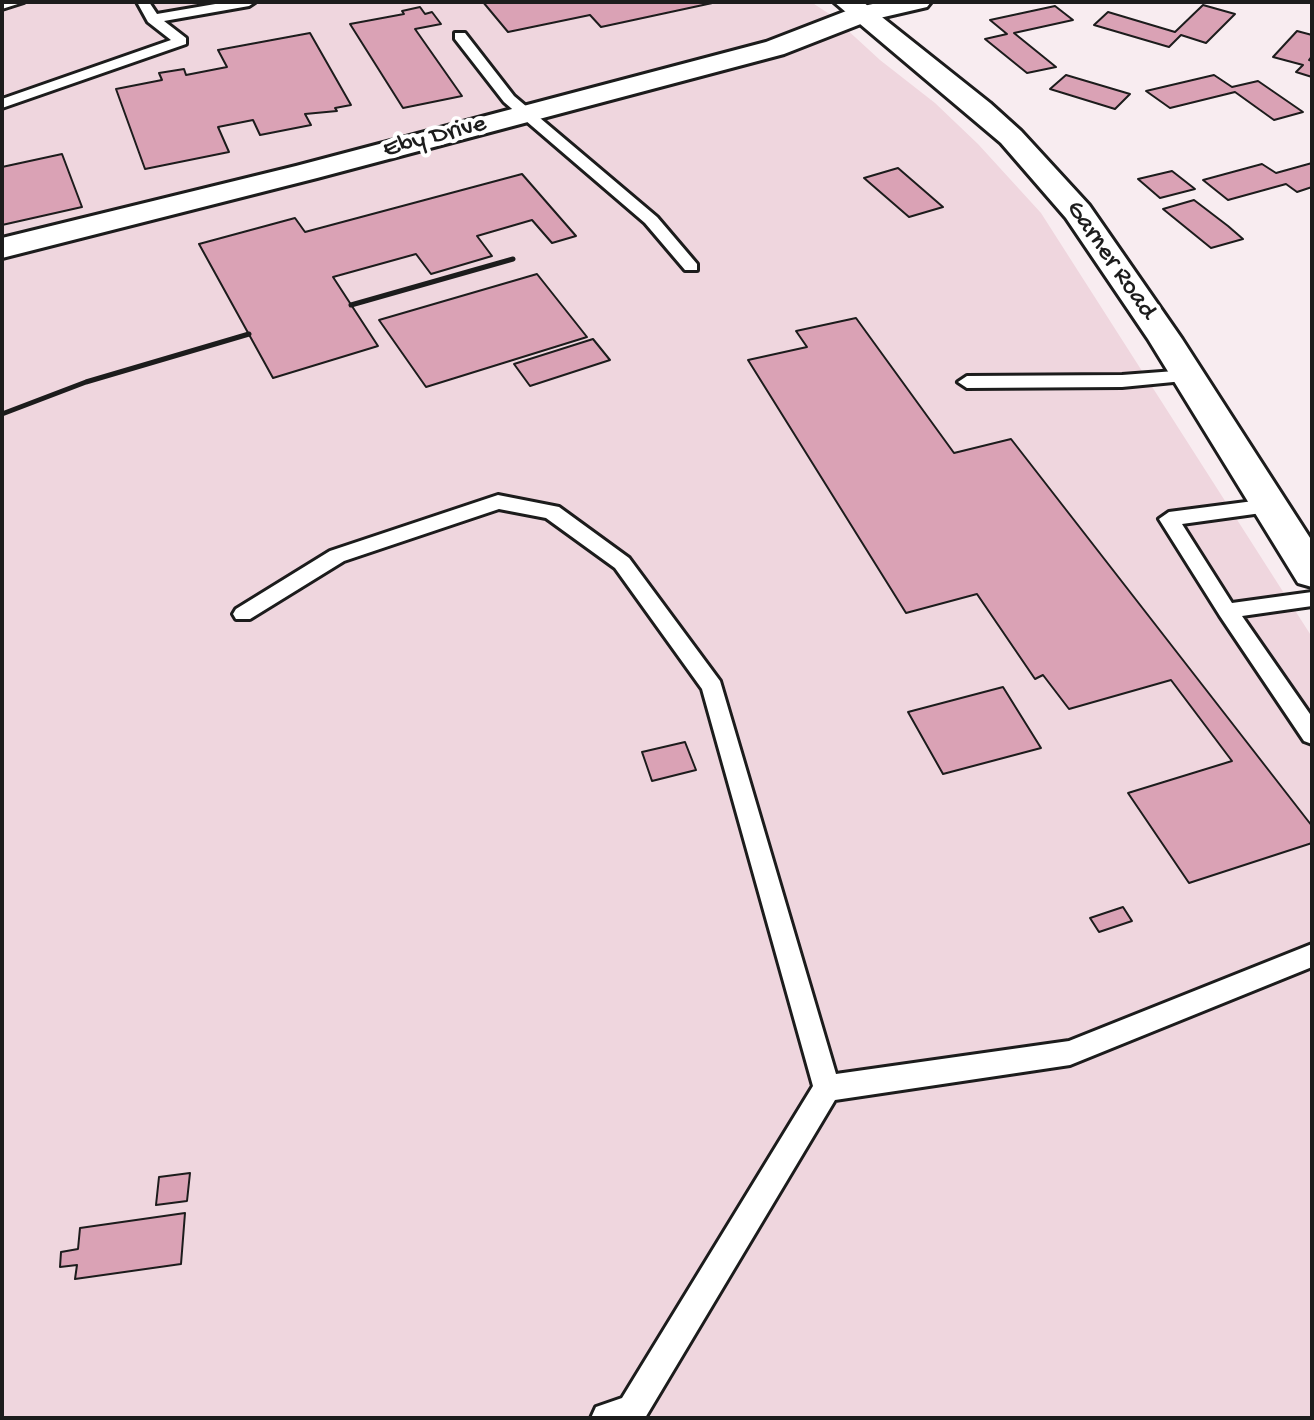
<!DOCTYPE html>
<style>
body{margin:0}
#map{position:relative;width:1314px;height:1420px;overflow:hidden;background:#f8ecf0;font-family:"Gochi Hand",sans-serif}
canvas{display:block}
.frame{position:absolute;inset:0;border:4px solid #1c1c1c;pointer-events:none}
</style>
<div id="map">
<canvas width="1314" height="1420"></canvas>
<div class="frame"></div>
</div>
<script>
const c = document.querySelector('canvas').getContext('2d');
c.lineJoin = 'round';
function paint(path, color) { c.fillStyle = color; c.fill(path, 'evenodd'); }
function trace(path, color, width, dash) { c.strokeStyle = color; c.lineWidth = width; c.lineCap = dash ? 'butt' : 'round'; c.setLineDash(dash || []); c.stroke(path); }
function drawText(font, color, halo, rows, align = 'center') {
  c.font = font + ' "Gochi Hand",sans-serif'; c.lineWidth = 8; c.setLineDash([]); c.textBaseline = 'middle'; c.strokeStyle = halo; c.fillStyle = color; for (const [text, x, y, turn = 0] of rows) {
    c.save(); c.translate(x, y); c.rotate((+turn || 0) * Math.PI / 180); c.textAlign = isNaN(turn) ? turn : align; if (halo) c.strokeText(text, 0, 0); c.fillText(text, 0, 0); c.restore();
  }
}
const built = new Path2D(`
 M2 2H811L831 15 880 60 935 103 978 144 1041 213 1312 637V1418H2Z`);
const building = new Path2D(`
 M483 2H717L601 27 590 15 508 32Z
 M1203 5 1235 14 1206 43 1181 35 1169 47 1094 25 1108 12 1175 32Z
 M1055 6 1073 20 1014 33 1056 67 1027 73 985 39 1007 34 990 20Z
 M420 7 425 14 432 12 441 24 415 29 462 96 403 108 350 24 404 14 402 11Z
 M1297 31 1312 35V56L1309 60 1312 61V77L1296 72 1303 65 1273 57Z
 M310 33 351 105 335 108 337 111 305 114 311 125 260 135 253 120 218 127 229 152 145 169 116 89 162 80 159 73 184 69 186 75 227 67 218 50Z
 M1066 75 1130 94 1115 109 1050 89Z
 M1214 75 1232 87 1258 81 1303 112 1274 120 1235 92 1170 108 1146 91Z
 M62 154 82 207 2 225V167Z
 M1312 163V187L1297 192 1286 184 1228 200 1203 180 1262 164 1276 173Z
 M898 168 943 207 909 217 864 178Z
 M1172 171 1195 189 1160 198 1138 179Z
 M522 174 576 236 552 243 532 220 477 236 492 256 431 274 416 254 333 277 378 346 273 378 199 244 295 218 305 232Z
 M1194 200 1228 226 1243 239 1211 248 1163 209Z
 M537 274 587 337 426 387 379 320Z
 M856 318 954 453 1011 439 1312 826V843L1189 883 1128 793 1232 761 1171 680 1069 709 1043 675 1035 679 977 594 906 613 748 360 807 347 796 331Z
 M593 339 610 360 530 386 514 364Z
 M1003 687 1041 748 943 774 908 712Z
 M685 742 696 770 652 781 642 752Z
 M1123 907 1132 921 1099 932 1090 918Z
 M190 1173 187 1201 156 1205 159 1177Z
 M185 1213 181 1264 75 1279 77 1265 60 1267 61 1252 78 1249 80 1228Z`);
const service = new Path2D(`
 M2 2H24L2 9Z
 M137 2H149L157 14 227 2H255L249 6 164 21 186 38V44L2 108V99L171 40 148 22Z
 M455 33H465L514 96 657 217 697 264V270H685L645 223 504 102 455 39Z
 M1188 370 1197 376 1194 380 1122 387 967 388 958 382 967 376 1122 375Z
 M498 495 559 507 629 558 720 681 836 1074 1069 1041 1312 944V967L1070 1065 835 1100 645 1418H591L596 1407 622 1398 813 1086 702 689 615 568 546 518 499 509 344 561 250 619H236L233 614 236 609 330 551Z
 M1269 499 1279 506 1276 511 1182 524 1232 603 1312 592V606L1242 616 1312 717V744L1304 741 1220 616 1159 519 1169 512Z`);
const minor = new Path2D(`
 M882 2H931L927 7 871 20 784 54 317 178 2 258V238L296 166 766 42 854 8Z`);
const secondary = new Path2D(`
 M834 2H863L990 103 1021 131 1089 205 1182 339 1312 541V587L1298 583 1148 339 1066 218 1001 143Z`);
const rail = new Path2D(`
 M351 305 513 259
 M2 414 86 382 249 334`);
const farStreetnames = [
 ["Eby Drive",435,138,-15],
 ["Garner Road",1110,261,55]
];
paint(built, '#efd6de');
paint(building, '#daa2b5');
trace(building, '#1c1c1c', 2);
trace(service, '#1c1c1c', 6);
trace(minor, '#1c1c1c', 6);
trace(secondary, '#1c1c1c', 6);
paint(service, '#fff');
paint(minor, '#fff');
paint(secondary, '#fff');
trace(rail, '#1c1c1c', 5);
drawText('26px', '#1c1c1c', '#fff', farStreetnames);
</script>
